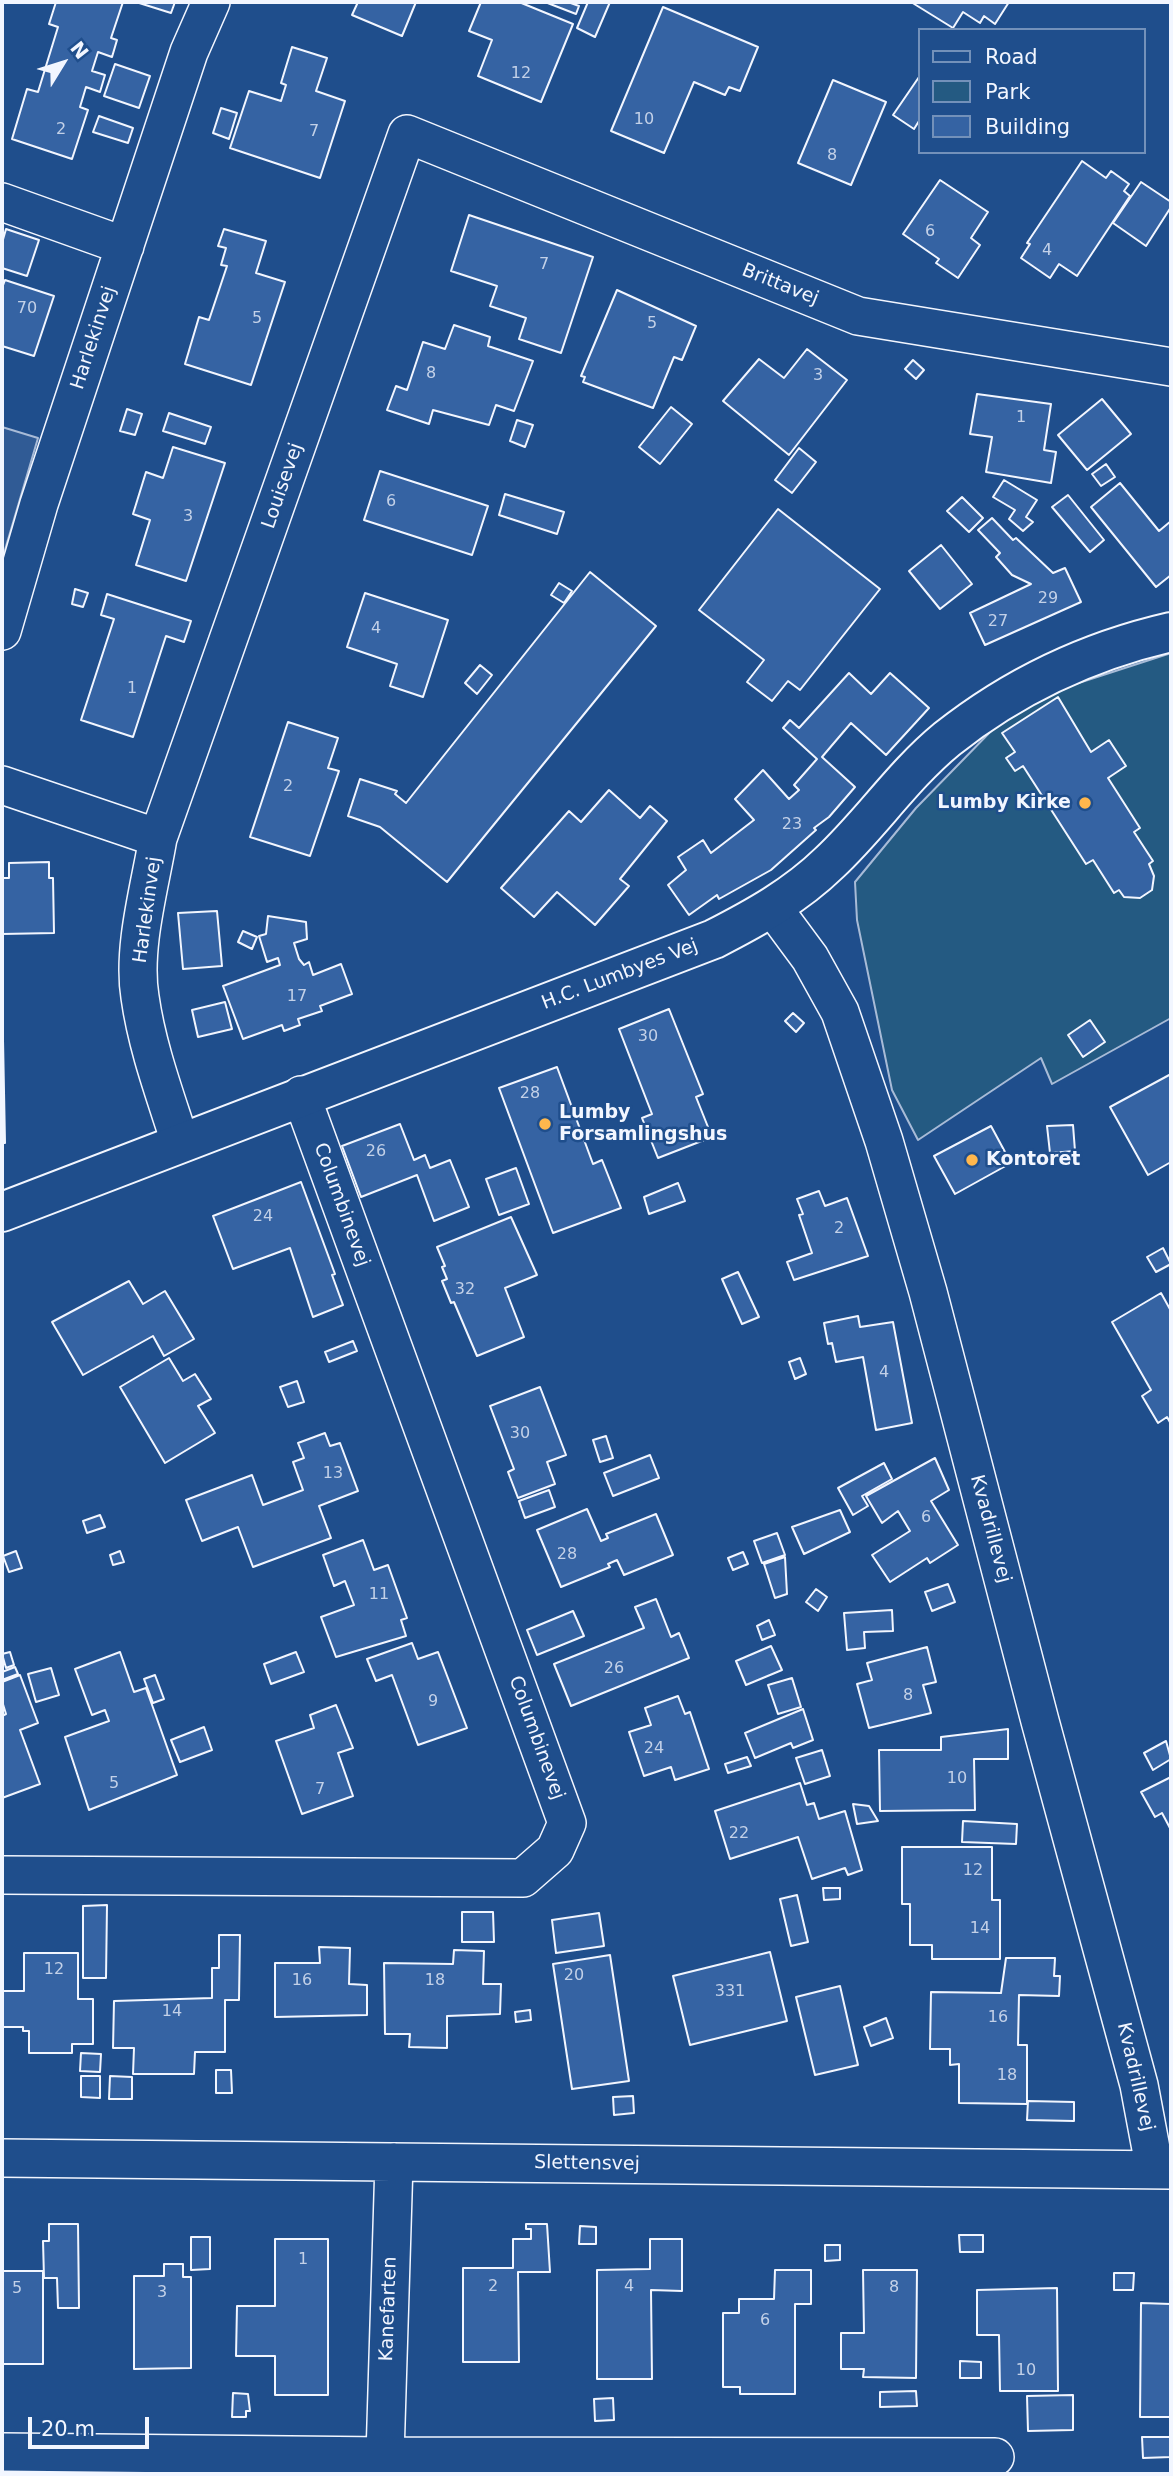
<!DOCTYPE html>
<style>
body{margin:0}
#map{position:relative;width:1173px;height:2476px;overflow:hidden;background:#1f4e8c;font-family:"DejaVu Sans",sans-serif}
canvas{display:block}
.frame{position:absolute;inset:0;border:4px solid #f2f6ff;pointer-events:none}
.legend{position:absolute;left:918px;top:28px;width:228px;height:126px;box-sizing:border-box;background:#1f4e8c;border:2px solid #7391ba;margin:0;padding:9px 12px;list-style:none;font-size:21px;color:#f2f6ff}
.legend li{display:flex;align-items:center;gap:14px;height:35px}
.legend b{width:35px;border:2px solid #7391ba}
.north{position:absolute;left:28px;top:28px;width:70px;height:70px;-webkit-text-stroke:5px #1f4e8c;paint-order:stroke;rotate:52deg;font-size:19px;font-weight:700;line-height:28px;text-align:center;color:#f2f6ff}
.north::after{content:'';display:block;margin:auto;width:24px;height:32px;background:#f2f6ff;clip-path:polygon(50% 0,100% 100%,50% 72%,0 100%)}
.scale{position:absolute;left:28px;top:2417px;width:121px;height:32px;box-sizing:border-box;border:4px solid #f2f6ff;border-top:0;padding-left:9px;font-size:21px;line-height:24px;white-space:nowrap;color:#f2f6ff;-webkit-text-stroke:5px #1f4e8c;paint-order:stroke}
</style>
<div id="map">
<canvas width="1173" height="2476"></canvas>
<div class="frame"></div>
<ul class="legend">
<li><b style="height:9px;background:#1f4e8c"></b>Road</li>
<li><b style="height:19px;background:#245a82"></b>Park</li>
<li><b style="height:19px;background:#3563a3"></b>Building</li>
</ul>
<div class="north">N</div>
<div class="scale">20 m</div>
</div>
<script>
const c = document.querySelector('canvas').getContext('2d');
c.lineJoin = 'round';
function paint(path, color) { c.fillStyle = color; c.fill(path, 'evenodd'); }
function trace(path, color, width, dash) { c.strokeStyle = color; c.lineWidth = width; c.lineCap = dash ? 'butt' : 'round'; c.setLineDash(dash || []); c.stroke(path); }
function drawText(font, color, halo, rows, align = 'center') {
  c.font = font + ' "DejaVu Sans",sans-serif'; c.lineWidth = 5; c.setLineDash([]); c.textBaseline = 'middle'; c.strokeStyle = halo; c.fillStyle = color; for (const [text, x, y, turn = 0] of rows) {
    c.save(); c.translate(x, y); c.rotate((+turn || 0) * Math.PI / 180); c.textAlign = isNaN(turn) ? turn : align; if (halo) c.strokeText(text, 0, 0); c.fillText(text, 0, 0); c.restore();
  }
}
const green = new Path2D(`
 M1171 653V1018L1052 1084 1041 1058 918 1140 892 1090 857 920 855 882 916 808 997 725 1057 690Z`);
const parking = new Path2D(`
 M2 427 38 438 2 560Z`);
const building = new Path2D(`
 M56 2H123L111 38 117 40 112 57 98 52 92 71 105 75 100 92 86 87 80 107 88 110 72 159 12 139 27 89 38 92 58 27 49 24Z
 M136 2H175L171 13Z
 M358 2H416L402 36 352 15Z
 M481 2H519L573 24 541 102 478 76 492 40 469 31Z
 M545 2H568L579 6 576 14Z
 M588 2H610L595 37 577 28Z
 M911 2H1009L995 24 984 16 980 23 963 12 953 28Z
 M663 7 758 47 740 91 729 87 725 95 694 82 664 153 611 131Z
 M292 47 327 58 316 91 345 101 320 178 230 148 249 91 281 101 286 85 281 83Z
 M115 64 150 76 139 108 104 96Z
 M919 77V121L914 129 893 115Z
 M833 80 886 102 851 185 798 163Z
 M221 108 237 113 229 139 213 133Z
 M99 116 133 128 128 143 93 132Z
 M1082 161 1106 178 1111 171 1129 184 1124 191 1130 196 1077 276 1059 264 1050 278 1021 258 1030 244 1027 243Z
 M940 180 988 212 971 238 980 245 958 278 936 263 939 259 903 234Z
 M1141 182 1171 202V207L1146 246 1113 223Z
 M469 215 593 257 561 353 519 339 526 318 490 306 497 286 451 271Z
 M6 229 39 240 27 276 2 268V243Z
 M224 229 266 241 256 273 285 282 251 385 185 364 199 317 209 320 227 266 221 265 226 248 218 246Z
 M5 280 54 296 34 356 2 346V288Z
 M617 290 696 326 682 360 674 357 653 408 583 382 585 377 581 376Z
 M454 325 490 337 488 346 533 361 514 411 496 405 489 425 433 410 429 424 387 410 396 386 407 390 423 342 445 349Z
 M807 349 847 380 789 455 723 401 759 359 784 378Z
 M913 360 924 370 916 379 905 369Z
 M977 394 1051 404 1044 450 1056 452 1051 483 986 472 992 437 970 434Z
 M1102 399 1131 434 1087 470 1058 435Z
 M671 407 692 424 660 464 639 447Z
 M127 409 142 414 135 435 120 431Z
 M169 413 211 427 205 444 163 431Z
 M517 420 533 425 525 447 510 441Z
 M173 447 225 463 186 581 136 565 150 520 133 514 146 472 163 478Z
 M799 448 816 462 792 493 775 480Z
 M1106 464 1115 477 1101 486 1092 474Z
 M380 471 488 506 472 555 364 520Z
 M1004 480 1037 500 1026 517 1033 522 1023 531 1009 519 1015 510 993 497Z
 M1120 483 1159 531 1171 521V575L1156 587 1091 507Z
 M505 494 564 512 557 534 499 515Z
 M1068 495 1104 540 1090 552 1052 507Z
 M962 497 983 518 969 532 947 511Z
 M778 509 880 589 800 690 788 681 772 701 747 682 764 660 699 610Z
 M992 518 1013 540 1016 538 1053 573 1065 568 1081 602 985 645 970 613 1031 584 1012 575 996 557 1000 553 978 530Z
 M941 545 972 584 940 609 909 571Z
 M590 572 656 626 447 882 380 827 348 816 360 779 397 791 395 794 406 803Z
 M559 583 572 591 564 603 551 595Z
 M75 589 88 593 83 607 72 604Z
 M365 593 448 620 423 697 390 686 397 664 347 647Z
 M107 594 191 621 184 642 166 636 133 737 81 720 114 619 101 615Z
 M480 665 492 675 477 694 465 683Z
 M849 673 871 694 890 673 929 708 886 755 851 723 822 757 855 787 829 817 814 828 816 830 771 870 719 899 717 895 689 915 668 885 686 870 678 857 703 840 711 853 754 820 735 799 763 770 789 799 799 790 794 785 817 759 783 728 790 720 799 728Z
 M1058 697 1091 752 1109 740 1126 766 1108 778 1140 828 1134 832 1153 861 1149 864 1154 876 1152 890 1140 898 1124 897 1119 890 1114 893 1093 860 1086 864 1023 766 1015 771 1006 758 1015 752 1002 733Z
 M288 722 338 738 328 768 339 771 310 856 250 837Z
 M609 790 640 818 650 806 667 821 620 879 629 886 595 925 557 892 534 917 501 888 569 811 581 822Z
 M49 862V878H53L54 933 2 934V878H9V863Z
 M217 911 222 966 183 969 178 913Z
 M268 916 306 922 307 939 294 943 299 959 304 965 309 962 313 975 341 964 352 994 320 1006 322 1011 298 1019 300 1025 284 1031 282 1025 243 1039 223 986 280 965 278 958 267 962 259 936 266 934Z
 M243 931 257 937 252 949 238 942Z
 M2 988 5 1143H2Z
 M225 1002 232 1029 198 1037 192 1010Z
 M669 1009 703 1094 696 1097 712 1137 658 1158 642 1118 652 1114 619 1029Z
 M793 1013 804 1023 796 1032 785 1021Z
 M1090 1020 1105 1042 1083 1057 1068 1035Z
 M557 1067 593 1164 602 1160 621 1208 553 1233 499 1088Z
 M1171 1074V1162L1148 1175 1110 1107Z
 M400 1124 414 1160 425 1155 430 1168 450 1160 469 1207 434 1221 417 1175 361 1197 342 1146Z
 M1073 1125 1075 1151 1050 1153 1047 1126Z
 M991 1126 1011 1163 955 1194 934 1156Z
 M516 1168 529 1204 499 1215 486 1179Z
 M301 1182 335 1274 332 1275 343 1305 313 1317 290 1248 233 1269 213 1216Z
 M678 1183 685 1201 649 1214 644 1197Z
 M819 1191 825 1206 847 1198 868 1256 794 1280 787 1262 812 1253 799 1215 803 1214 797 1199Z
 M511 1217 537 1275 505 1288 524 1337 477 1356 454 1302 451 1303 442 1281 447 1279 442 1267 445 1266 437 1247Z
 M1163 1248 1171 1264 1156 1272 1147 1257Z
 M738 1272 759 1317 742 1324 722 1279Z
 M129 1281 143 1304 165 1291 194 1339 164 1356 153 1336 83 1375 52 1322Z
 M1161 1293 1171 1311V1424L1167 1417 1158 1423 1142 1396 1151 1390 1112 1322Z
 M858 1316 860 1327 893 1322 912 1423 876 1430 863 1357 836 1362 832 1343 828 1344 824 1323Z
 M353 1341 357 1351 329 1362 325 1352Z
 M169 1358 183 1381 195 1374 211 1399 198 1406 215 1433 165 1463 120 1387Z
 M800 1358 806 1374 795 1379 789 1362Z
 M297 1381 304 1402 288 1407 280 1387Z
 M540 1387 566 1455 547 1462 555 1484 518 1498 508 1472 514 1469 490 1406Z
 M325 1433 330 1446 340 1443 358 1491 319 1506 331 1538 253 1567 238 1527 202 1541 186 1500 252 1475 263 1505 303 1490 293 1462 304 1458 298 1443Z
 M606 1436 613 1458 600 1462 593 1440Z
 M650 1455 659 1478 613 1496 604 1473Z
 M935 1458 949 1490 931 1501 958 1545 930 1563 927 1558 890 1582 872 1555 910 1531 898 1511 882 1523 866 1496Z
 M884 1463 892 1479 862 1496 868 1506 853 1515 838 1488Z
 M549 1490 555 1507 525 1518 519 1501Z
 M587 1509 601 1541 608 1538 606 1534 656 1514 673 1555 624 1575 617 1560 608 1564 610 1567 561 1587 537 1530Z
 M840 1510 850 1532 804 1554 792 1527Z
 M100 1515 105 1527 87 1533 83 1521Z
 M777 1533 785 1555 762 1563 754 1541Z
 M363 1540 374 1570 388 1565 407 1618 401 1620 406 1636 336 1657 321 1617 354 1605 345 1581 334 1586 323 1555Z
 M16 1551 22 1568 9 1572 3 1556Z
 M120 1551 124 1562 113 1565 110 1555Z
 M743 1552 748 1564 733 1570 728 1558Z
 M785 1557 787 1594 775 1598 764 1564Z
 M948 1584 955 1602 932 1611 925 1592Z
 M816 1589 827 1597 818 1611 806 1602Z
 M656 1599 671 1637 679 1633 689 1658 571 1706 554 1664 644 1628 635 1607Z
 M892 1610 893 1631 864 1632 865 1648 847 1650 844 1613Z
 M573 1611 584 1636 537 1655 527 1630Z
 M769 1620 775 1635 762 1640 757 1626Z
 M412 1643 418 1659 438 1652 467 1728 418 1745 392 1675 376 1681 367 1659Z
 M771 1646 782 1670 746 1685 736 1661Z
 M927 1647 936 1682 923 1685 931 1713 869 1728 857 1684 872 1680 867 1663Z
 M10 1652 14 1665 6 1668 2 1654Z
 M120 1652 134 1692 146 1688 177 1775 89 1810 65 1737 109 1721 105 1710 92 1715 75 1669Z
 M296 1652 304 1672 271 1684 264 1664Z
 M15 1667 18 1674 2 1680V1672Z
 M51 1668 59 1695 36 1702 28 1674Z
 M20 1675 38 1723 20 1730 40 1784 2 1798V1716L6 1714 2 1701V1682Z
 M155 1675 164 1699 153 1703 144 1679Z
 M792 1678 801 1707 778 1714 768 1685Z
 M678 1696 685 1714 690 1712 709 1769 675 1780 671 1767 644 1776 629 1732 651 1725 645 1708Z
 M336 1705 353 1748 338 1753 353 1796 302 1814 276 1741 314 1728 310 1715Z
 M803 1709 813 1740 793 1748 791 1743 755 1758 745 1733Z
 M204 1727 212 1750 180 1762 171 1740Z
 M1008 1729V1759H974L975 1810 880 1811 879 1750H941V1737Z
 M1166 1741 1171 1759 1153 1770 1144 1753Z
 M822 1750 830 1776 805 1784 796 1758Z
 M747 1757 751 1766 728 1773 725 1764Z
 M1171 1777V1830L1162 1813 1155 1817 1141 1792Z
 M800 1783 807 1805 814 1803 819 1819 845 1811 862 1870 848 1875 845 1868 812 1879 798 1837 730 1859 715 1811Z
 M853 1804 869 1806 878 1821 857 1824Z
 M963 1821 1017 1824 1016 1844 962 1842Z
 M902 1847H992V1900H1000V1959H932V1945H910V1904H902Z
 M823 1888H840V1899L824 1900Z
 M797 1895 808 1942 791 1946 780 1899Z
 M107 1905 106 1978H83V1906Z
 M462 1912H493L494 1942H462Z
 M599 1913 604 1946 556 1953 552 1920Z
 M219 1935H240L239 2000H225V2052H195L194 2074H133L134 2048H113L114 2001 212 1998V1968H219Z
 M319 1947 350 1948 349 1984 367 1985V2015L275 2017V1963H320Z
 M454 1950 484 1951 483 1984H501L500 2014 447 2016V2048L409 2047 410 2034H385L384 1963 453 1964Z
 M770 1952 787 2021 690 2045 673 1976Z
 M24 1953H78V1999H93V2044H72V2053H29V2031H23V2027H2V1991H24Z
 M610 1955 629 2081 572 2089 553 1964Z
 M1006 1958H1055L1054 1976H1060L1059 1996 1019 1995 1018 2045H1027V2104L959 2103V2064L950 2065V2049H930L931 1992 1001 1993Z
 M840 1986 858 2065 815 2075 796 1997Z
 M530 2010 531 2020 516 2022 515 2012Z
 M886 2018 893 2038 871 2046 864 2027Z
 M81 2053 101 2054 100 2072 80 2071Z
 M216 2070H231L232 2093H216Z
 M81 2076H100V2098L81 2097Z
 M110 2076 132 2077V2099H109Z
 M633 2096 634 2113 614 2115 613 2097Z
 M1028 2101 1074 2102V2121L1027 2120Z
 M49 2224H78L79 2308H58L57 2278H44L43 2241H49Z
 M526 2224H547L550 2272H518L519 2362H463V2268H513V2239H531V2229H526Z
 M580 2226 596 2227V2244H579Z
 M959 2235H983V2252H960Z
 M191 2237H210V2269L191 2270Z
 M275 2239H328V2395H275V2356H236L237 2306H275Z
 M650 2239H682V2291L651 2290 652 2379H597V2270L650 2269Z
 M825 2245H840V2260L825 2261Z
 M164 2264H183V2277H191V2368L134 2369V2276H164Z
 M775 2270H811V2304H795V2394H740V2387H723V2313H739V2299H774Z
 M863 2270H917L916 2378 863 2377 864 2369H841V2333H864Z
 M2 2271H43V2364H2Z
 M1114 2273H1134L1133 2290H1114Z
 M1057 2288 1058 2391H1000L999 2335H977V2290Z
 M1141 2303 1171 2304V2417H1140Z
 M960 2361 981 2362V2378H960Z
 M916 2391 917 2406 880 2407V2392Z
 M233 2393 248 2394 250 2411H246V2417H232Z
 M1073 2395V2430L1028 2431 1027 2396Z
 M613 2398 614 2420 595 2421 594 2399Z
 M1142 2437H1171V2457L1143 2458Z`);
const street = new Path2D(`
 M2 202 125 246
 M2 631 39 504 189 52 211 2
 M2 785 158 838C150 886 132 948 140 997 147 1047 165 1095 180 1142
 M158 838 407 134 858 316 1171 367
 M773 908 810 958 840 1012 884 1141 928 1292 1040 1721 1139 2085 1155 2170
 M2 1875 523 1878 555 1850 567 1823 301 1095
 M2 2158 1171 2170
 M394 2162 385 2456 995 2457
 M2 2452 385 2456`);
const secondary = new Path2D(`
 M2 1212 714 939C755 918 795 896 829 863 871 824 902 776 947 739 1014 686 1088 651 1171 632`);
const markers = [
 [1085,803,7,"#ffb74d"],
 [545,1124,7,"#ffb74d"],
 [972,1160,7,"#ffb74d"]
];
const numberNames = [
 ["12",521,74],
 ["10",644,120],
 ["2",61,130],
 ["7",314,132],
 ["8",832,156],
 ["6",930,232],
 ["4",1047,251],
 ["7",544,265],
 ["70",27,309],
 ["5",257,319],
 ["5",652,324],
 ["8",431,374],
 ["3",818,376],
 ["1",1021,418],
 ["6",391,502],
 ["3",188,517],
 ["29",1048,599],
 ["27",998,622],
 ["4",376,629],
 ["1",132,689],
 ["2",288,787],
 ["23",792,825],
 ["17",297,997],
 ["30",648,1037],
 ["28",530,1094],
 ["26",376,1152],
 ["24",263,1217],
 ["2",839,1229],
 ["32",465,1290],
 ["4",884,1373],
 ["30",520,1434],
 ["13",333,1474],
 ["6",926,1518],
 ["28",567,1555],
 ["11",379,1595],
 ["26",614,1669],
 ["8",908,1696],
 ["9",433,1702],
 ["24",654,1749],
 ["10",957,1779],
 ["5",114,1784],
 ["7",320,1790],
 ["22",739,1834],
 ["12",973,1871],
 ["14",980,1929],
 ["12",54,1970],
 ["20",574,1976],
 ["16",302,1981],
 ["18",435,1981],
 ["331",730,1992],
 ["14",172,2012],
 ["16",998,2018],
 ["18",1007,2076],
 ["1",303,2260],
 ["2",493,2287],
 ["4",629,2287],
 ["8",894,2288],
 ["5",17,2289],
 ["3",162,2293],
 ["6",765,2321],
 ["10",1026,2371]
];
const streetNames = [
 ["Brittavej",780,285,22],
 ["Harlekinvej",94,338,-72],
 ["Louisevej",283,486,-71],
 ["Harlekinvej",148,910,-82],
 ["H.C. Lumbyes Vej",620,975,-21],
 ["Columbinevej",341,1205,70],
 ["Kvadrillevej",990,1529,75],
 ["Columbinevej",536,1738,70],
 ["Kvadrillevej",1135,2077,77],
 ["Slettensvej",587,2164,1],
 ["Kanefarten",389,2309,-88]
];
const poiNames = [
 ["Lumby Kirke",1071,803,"right"],
 ["Lumby",559,1113],
 ["Forsamlingshus",559,1135],
 ["Kontoret",986,1160]
];
paint(green, '#245a82');
trace(green, '#a8bbd7', 2);
paint(parking, '#305b95');
trace(parking, '#a8bbd7', 2);
paint(building, '#3563a3');
trace(building, '#f2f6ff', 2);
trace(street, '#f2f6ff', 40);
trace(secondary, '#f2f6ff', 42);
trace(street, '#1f4e8c', 37);
trace(secondary, '#1f4e8c', 38);
for (const [x, y, r, color] of markers) { const dot = new Path2D(); dot.arc(x, y, r, 0, 2 * Math.PI); c.fillStyle = color; c.fill(dot); trace(dot, '#1f4e8c', 2.5); }
drawText('16px', '#c3d1e8', null, numberNames);
drawText('19px', '#f2f6ff', '#1f4e8c', streetNames);
drawText('bold 19px', '#f2f6ff', '#1f4e8c', poiNames, 'left');
</script>
